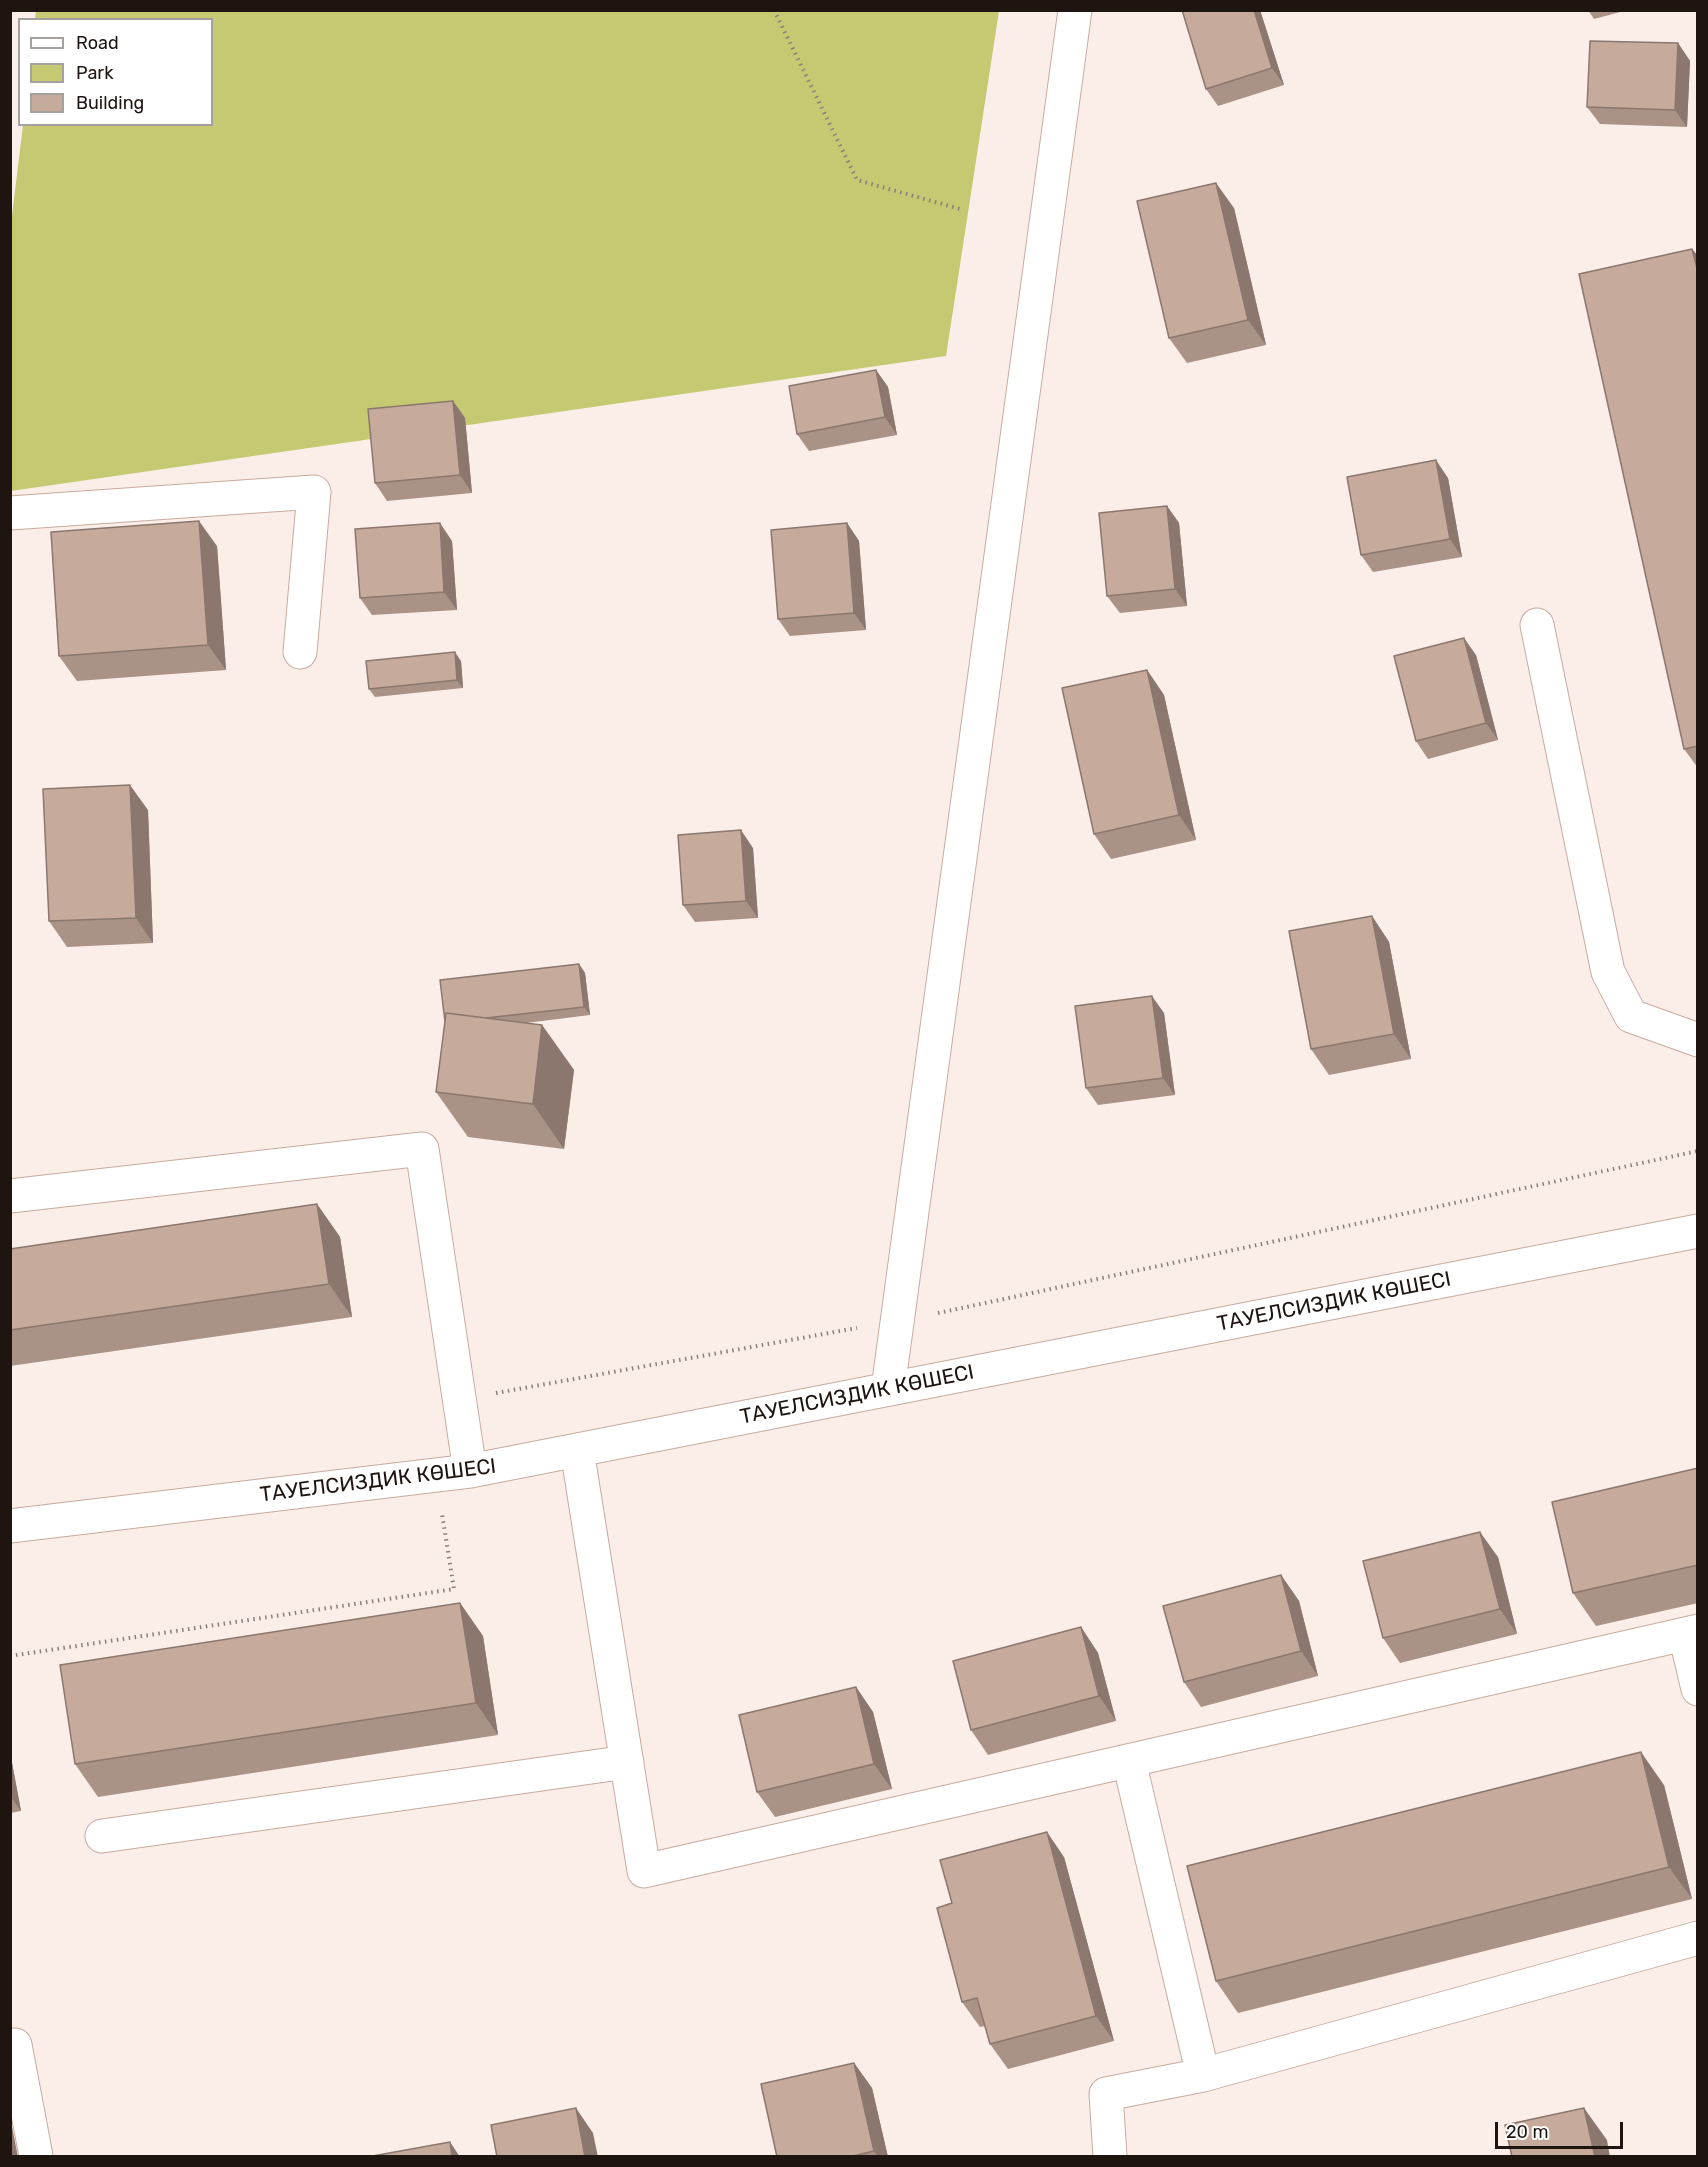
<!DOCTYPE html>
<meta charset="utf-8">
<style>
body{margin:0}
#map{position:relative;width:1708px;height:2167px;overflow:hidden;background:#fbeee9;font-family:Rubik,sans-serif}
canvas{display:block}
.frame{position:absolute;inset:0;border:12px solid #1f1510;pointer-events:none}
.legend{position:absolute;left:18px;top:18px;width:195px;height:108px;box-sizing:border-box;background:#fff;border:2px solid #a5a19f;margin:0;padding:8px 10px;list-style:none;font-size:18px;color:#1f1510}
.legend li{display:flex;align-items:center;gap:12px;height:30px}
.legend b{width:30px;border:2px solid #a5a19f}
.scale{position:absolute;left:1495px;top:2122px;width:128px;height:27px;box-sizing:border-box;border:3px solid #1f1510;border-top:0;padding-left:8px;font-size:18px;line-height:21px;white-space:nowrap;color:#1f1510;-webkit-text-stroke:4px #fff;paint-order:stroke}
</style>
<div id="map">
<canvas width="1708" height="2167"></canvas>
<div class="frame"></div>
<ul class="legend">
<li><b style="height:8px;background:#fff"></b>Road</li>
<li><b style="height:16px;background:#c5c971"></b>Park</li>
<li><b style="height:16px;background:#c6aa9c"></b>Building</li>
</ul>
<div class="scale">20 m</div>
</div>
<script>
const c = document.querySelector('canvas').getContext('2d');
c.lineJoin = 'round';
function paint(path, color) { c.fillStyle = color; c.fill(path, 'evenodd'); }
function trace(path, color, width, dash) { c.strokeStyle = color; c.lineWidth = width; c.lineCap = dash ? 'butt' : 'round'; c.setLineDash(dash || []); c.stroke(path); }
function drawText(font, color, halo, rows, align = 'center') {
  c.font = font + ' Rubik,sans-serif'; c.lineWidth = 4.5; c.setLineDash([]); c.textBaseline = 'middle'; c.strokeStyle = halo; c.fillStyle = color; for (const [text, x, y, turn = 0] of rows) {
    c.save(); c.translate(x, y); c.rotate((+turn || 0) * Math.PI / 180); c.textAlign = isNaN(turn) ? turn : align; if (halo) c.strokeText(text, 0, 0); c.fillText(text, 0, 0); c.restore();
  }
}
const green = new Path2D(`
 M36 11H999L946 356 11 491 10 232 23 125 212 124V20L35 19Z`);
const path = new Path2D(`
 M774 10 857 180 960 209
 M938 1313 1698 1151
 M496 1393 857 1328
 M10 1656 454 1589 442 1514`);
const minor = new Path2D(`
 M10 513 314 492 300 652
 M1537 625 1608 972 1631 1016 1698 1040
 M10 1196 422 1149 470 1471
 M888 1389 1075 10
 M577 1450 644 1871 1698 1631
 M10 1526 470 1471 1698 1231
 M1685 1634 1698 1689
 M1129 1761 1203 2075
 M102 1836 627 1762
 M15 2045 36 2156
 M1110 2156 1106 2094 1203 2075 1698 1938`);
const wall = new Path2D(`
 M1260 10 1284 85 1218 106 1206 89Z
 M1588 10H1628L1594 19Z
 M1678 43 1690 61 1687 127 1600 124 1587 107Z
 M1234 208 1266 345 1187 363 1169 338Z
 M1692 249 1698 256V768L1684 749Z
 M876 370 888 387 897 435 809 451 797 434Z
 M453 401 465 418 472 493 387 501 375 483Z
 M1448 478 1462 557 1373 572 1361 555Z
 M1167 506 1179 523 1187 606 1120 613 1107 596Z
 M847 523 859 541 866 630 790 636 778 619Z
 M452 541 457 610 372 615 360 598Z
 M217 546 226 670 77 681 59 656Z
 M1476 655 1498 740 1428 759 1416 741Z
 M461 661 463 688 375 697 369 689Z
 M1147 670 1164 695 1196 840 1111 859 1094 834Z
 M148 810 153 943 67 947 49 921Z
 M753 848 758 918 695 922 683 905Z
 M1372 916 1389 942 1411 1059 1329 1075 1311 1049Z
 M579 964 585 973 590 1015 526 1023 542 1025 574 1070 564 1149 468 1137 436 1092 445 1022Z
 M1164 1013 1175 1095 1098 1105 1086 1088Z
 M317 1204 340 1237 352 1317 10 1366V1249Z
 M1698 1468V1603L1596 1626 1573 1593Z
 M1498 1557 1517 1634 1400 1663 1383 1638Z
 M1281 1575 1299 1601 1318 1676 1201 1707 1184 1682Z
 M460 1603 483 1636 498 1735 98 1797 75 1764Z
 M1081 1627 1098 1653 1116 1721 988 1755 971 1730Z
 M856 1687 873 1712 892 1789 775 1817 757 1792Z
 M10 1752 21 1811 10 1813Z
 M1664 1785 1692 1899 1238 2013 1216 1981Z
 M1064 1857 1114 2041 1008 2069 990 2044 985 2026 980 2027 962 2002 952 1903Z
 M854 2063 872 2088 888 2157H777Z`);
const shadedWall = new Path2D(`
 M1254 10H1260L1284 85 1272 68Z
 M1678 43 1690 61 1687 127 1675 110Z
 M1216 183 1234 208 1266 345 1248 320Z
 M1692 249 1698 256V272Z
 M876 370 888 387 897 435 885 417Z
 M453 401 465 418 472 493 460 475Z
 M1436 460 1448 478 1462 557 1450 539Z
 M1167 506 1179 523 1187 606 1175 589Z
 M199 521 217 546 226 670 208 645Z
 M440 523 452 541 457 610 444 592Z
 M847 523 859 541 866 630 854 613Z
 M1464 638 1476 655 1498 740 1486 723Z
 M455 652 461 661 463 688 457 680Z
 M1147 670 1164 695 1196 840 1179 815Z
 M130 785 148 810 153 943 136 918Z
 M741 830 753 848 758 918 746 901Z
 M1372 916 1389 942 1411 1059 1394 1034Z
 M579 964 585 973 590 1015 584 1007Z
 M1152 996 1164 1013 1175 1095 1163 1078Z
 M542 1025 574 1070 564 1149 533 1104Z
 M317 1204 340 1237 352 1317 329 1284Z
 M1480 1532 1498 1557 1517 1634 1500 1609Z
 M1281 1575 1299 1601 1318 1676 1301 1651Z
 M460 1603 483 1636 498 1735 476 1703Z
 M1081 1627 1098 1653 1116 1721 1099 1696Z
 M856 1687 873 1712 892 1789 874 1764Z
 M10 1752 21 1811 10 1796Z
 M1641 1752 1664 1785 1692 1899 1669 1867Z
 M1047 1832 1064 1857 1114 2041 1096 2016Z
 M854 2063 872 2088 888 2157H878L874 2151Z
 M576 2108 593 2133 598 2157H585Z
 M1584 2108 1607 2140 1610 2157H1595Z
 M10 2117 18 2157H10Z
 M450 2142 460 2157H452Z`);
const building = new Path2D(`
 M1182 10H1254L1272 68 1206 89Z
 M1590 41 1678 43 1675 110 1587 107Z
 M1216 183 1248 320 1169 338 1137 201Z
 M1692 249 1698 272V746L1684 749 1579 274Z
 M876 370 885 417 797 434 789 386Z
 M453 401 460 475 375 483 368 409Z
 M1436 460 1450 539 1361 555 1347 477Z
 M1167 506 1175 589 1107 596 1099 513Z
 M199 521 208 645 59 656 51 532Z
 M440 523 444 592 360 598 355 529Z
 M847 523 854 613 778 619 771 530Z
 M1464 638 1486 723 1416 741 1394 656Z
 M455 652 457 680 369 689 366 661Z
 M1147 670 1179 815 1094 834 1062 688Z
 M130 785 136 918 49 921 43 789Z
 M741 830 746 901 683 905 678 835Z
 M1372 916 1394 1034 1311 1049 1289 931Z
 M579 964 584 1007 486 1018 446 1013 445 1022 440 980Z
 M1152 996 1163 1078 1086 1088 1075 1006Z
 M446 1013 542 1025 533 1104 436 1092Z
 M317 1204 329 1284 10 1330V1249Z
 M1698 1468V1565L1573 1593 1552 1502Z
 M1480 1532 1500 1609 1383 1638 1363 1561Z
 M1281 1575 1301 1651 1184 1682 1163 1606Z
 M460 1603 476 1703 75 1764 60 1665Z
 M1081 1627 1099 1696 971 1730 953 1661Z
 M856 1687 874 1764 757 1792 739 1715Z
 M1641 1752 1669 1867 1216 1981 1187 1866Z
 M1047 1832 1096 2016 990 2044 977 1998 962 2002 937 1908 952 1903 940 1860Z
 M854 2063 874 2151 849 2157H777L761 2084Z
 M576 2108 585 2157H497L491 2125Z
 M1584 2108 1595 2157H1512L1505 2125Z
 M450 2142 452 2157H367Z`);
const streetNames = [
 ["ТАУЕЛСИЗДИК КӨШЕСІ",1334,1302,-11],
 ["ТАУЕЛСИЗДИК КӨШЕСІ",857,1395,-11],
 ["ТАУЕЛСИЗДИК КӨШЕСІ",378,1481,-7]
];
paint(green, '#c5c971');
trace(minor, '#c7ab9d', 35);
trace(path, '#8b7f7a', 4, [1.5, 4.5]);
trace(minor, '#fff', 33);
paint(wall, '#aa9286');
paint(shadedWall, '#8b776d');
paint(building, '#c6aa9c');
trace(building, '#8b776d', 1.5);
drawText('21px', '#1f1510', '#fff', streetNames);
</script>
